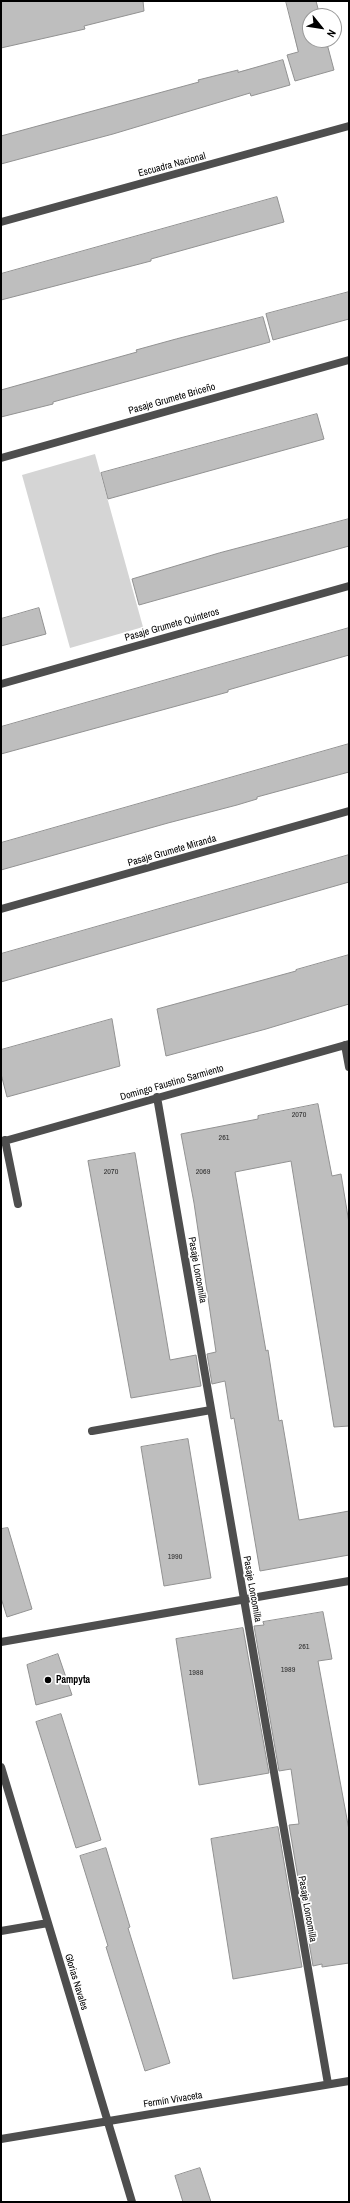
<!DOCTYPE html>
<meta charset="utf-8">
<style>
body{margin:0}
#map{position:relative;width:350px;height:2203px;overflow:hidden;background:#fff;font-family:"Archivo Narrow",sans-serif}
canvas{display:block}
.frame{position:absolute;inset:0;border:2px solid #000;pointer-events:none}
.north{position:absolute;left:302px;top:8px;width:40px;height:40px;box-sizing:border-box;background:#fff;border:1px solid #999;border-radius:50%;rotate:120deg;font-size:11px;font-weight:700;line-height:16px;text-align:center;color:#000}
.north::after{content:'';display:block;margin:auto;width:14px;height:18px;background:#000;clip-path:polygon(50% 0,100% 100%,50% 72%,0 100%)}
</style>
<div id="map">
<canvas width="350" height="2203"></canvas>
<div class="frame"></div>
<div class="north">N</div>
</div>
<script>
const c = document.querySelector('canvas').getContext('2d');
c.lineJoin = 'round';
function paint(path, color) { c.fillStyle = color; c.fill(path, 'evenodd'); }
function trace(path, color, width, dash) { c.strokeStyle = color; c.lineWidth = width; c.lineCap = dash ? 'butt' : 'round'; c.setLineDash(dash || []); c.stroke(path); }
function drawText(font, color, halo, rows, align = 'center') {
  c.font = font + ' "Archivo Narrow",sans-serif'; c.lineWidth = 3.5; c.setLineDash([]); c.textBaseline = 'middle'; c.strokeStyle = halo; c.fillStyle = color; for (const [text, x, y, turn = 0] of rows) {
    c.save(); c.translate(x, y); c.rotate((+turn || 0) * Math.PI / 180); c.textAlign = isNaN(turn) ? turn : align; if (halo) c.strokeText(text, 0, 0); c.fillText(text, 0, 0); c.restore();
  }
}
const green = new Path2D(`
 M95 454 143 627 70 648 22 475Z`);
const building = new Path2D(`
 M1 1H143L144 11 84 26 85 29 1 48Z
 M286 1H316L320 16H310V40H326L334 70 295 81 287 55 298 52Z
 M283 60 290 85 251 96 250 93 113 134 1 164V136L199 82 198 80 238 70V72Z
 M277 197 284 222 151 259V261L1 300V274Z
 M349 292V319L273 340 266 314Z
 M263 317 270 342 53 402V404L1 417V390L137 352 136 350 176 339Z
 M317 414 324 439 108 499 101 473Z
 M349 519V546L139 605 132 579 219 553Z
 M39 608 46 634 1 646V619Z
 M349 628V655L228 690V692L1 754V727Z
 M349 744V772L257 797V799L237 805 168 823 1 870V843Z
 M349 855V882L1 982V954Z
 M349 955V1004L266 1029 166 1056 157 1009 296 971V970Z
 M112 1019 120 1066 7 1097 1 1074V1050Z
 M318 1104 332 1176 341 1174 349 1223V1426L334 1427 291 1161 235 1172 266 1351 268 1350 279 1421 282 1420 299 1520 349 1511V1555L260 1571 234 1418 231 1419 225 1381 212 1384 207 1354 216 1352 194 1203 181 1134 258 1119V1116Z
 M135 1153 170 1360 196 1355 201 1386 131 1398 88 1161Z
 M188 1439 211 1578 164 1586 141 1447Z
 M8 1528 32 1609 7 1617 1 1598V1529Z
 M323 1612 332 1659 318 1661 349 1830V1963L322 1967V1964L313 1966 289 1825 299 1824 291 1769 279 1771 254 1626 264 1625 263 1622Z
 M243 1628 269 1773 199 1785 176 1639Z
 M58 1654 72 1695 36 1705 27 1665Z
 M61 1714 101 1840 76 1848 36 1722Z
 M278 1827 302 1967 233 1979 211 1839Z
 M106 1848 130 1927 128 1928 170 2063 145 2071 106 1947 108 1946 80 1856Z
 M200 2168 211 2202H183L175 2176Z`);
const minor = new Path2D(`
 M1 222 349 126
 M1 458 349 360
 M1 684 349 586
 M1 909 349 811
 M345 1045 349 1067
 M157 1097 328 2084
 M5 1140 18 1204
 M1 1142 349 1044
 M92 1431 211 1410
 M1 1642 349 1581
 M1 1767 132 2202
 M1 1931 48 1923
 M1 2139 349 2081`);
const markers = [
 [48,1680,4,"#000"]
];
const numberNames = [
 ["2070",299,1115],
 ["261",224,1138],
 ["2070",111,1172],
 ["2069",203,1172],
 ["1990",175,1557],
 ["261",304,1647],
 ["1989",288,1670],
 ["1988",196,1673]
];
const streetNames = [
 ["Escuadra Nacional",172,165,-15],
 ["Pasaje Grumete Briceño",172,399,-16],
 ["Pasaje Grumete Quinteros",172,625,-16],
 ["Pasaje Grumete Miranda",172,851,-16],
 ["Domingo Faustino Sarmiento",172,1083,-16],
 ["Pasaje Loncomilla",197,1270,80],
 ["Pasaje Loncomilla",252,1589,80],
 ["Pasaje Loncomilla",307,1909,80],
 ["Glorias Navales",76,1982,73],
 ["Fermín Vivaceta",173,2100,-9]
];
const poiNames = [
 ["Pampyta",56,1680]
];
paint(green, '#d5d5d5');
paint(building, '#bebebe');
trace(building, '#929292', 1);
trace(minor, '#4e4e4e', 8);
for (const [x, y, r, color] of markers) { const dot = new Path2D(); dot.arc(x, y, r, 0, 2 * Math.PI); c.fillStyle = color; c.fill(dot); trace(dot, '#fff', 1.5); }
drawText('8px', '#303030', null, numberNames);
drawText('10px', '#000', '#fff', streetNames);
drawText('bold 10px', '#000', '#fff', poiNames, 'left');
</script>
